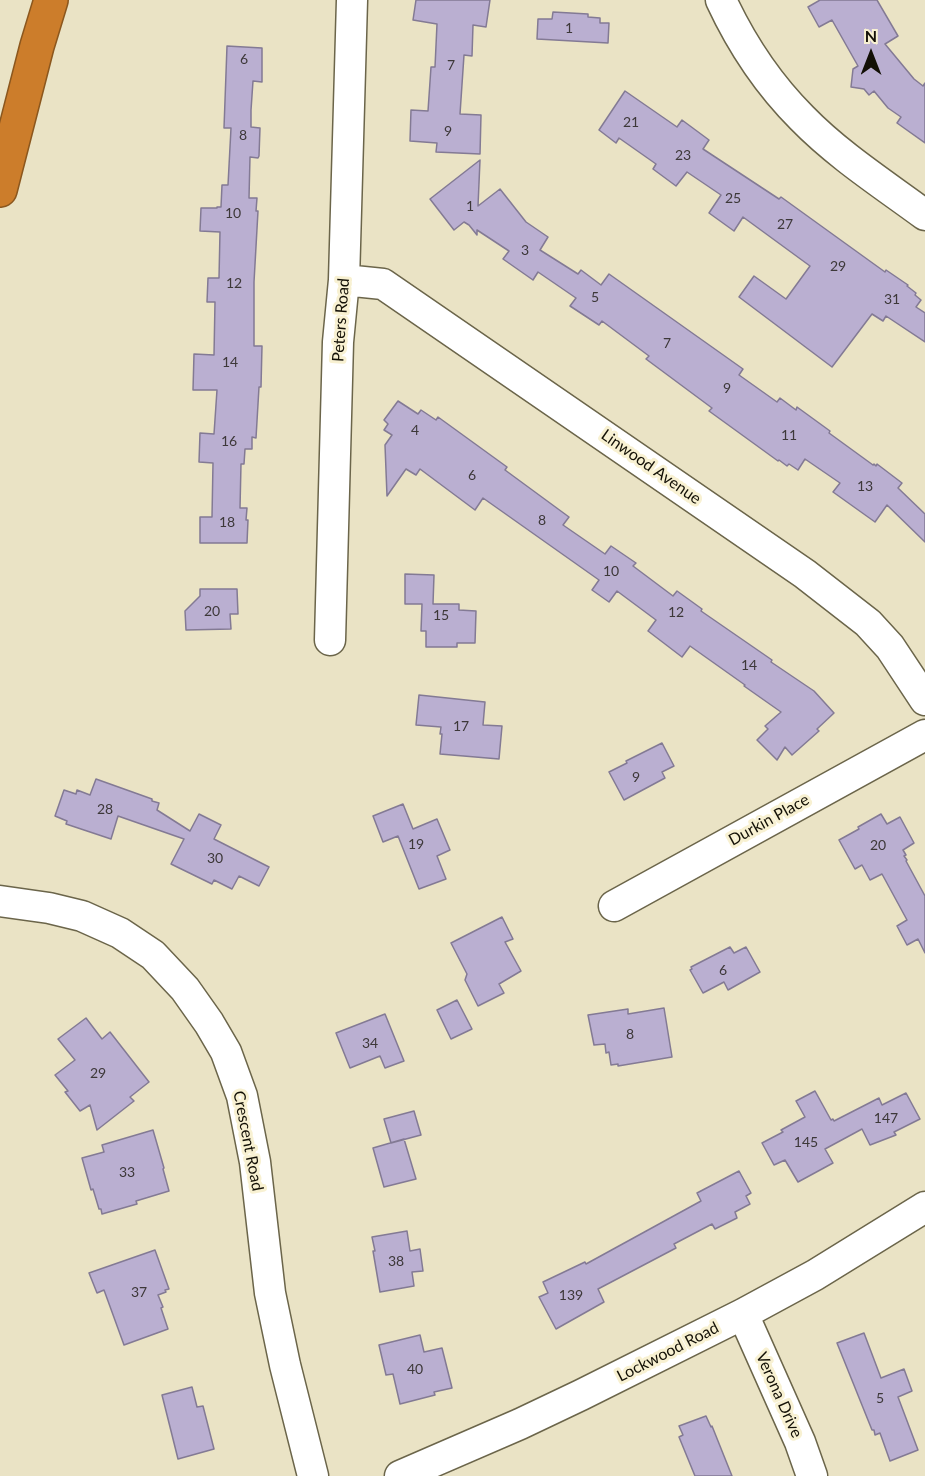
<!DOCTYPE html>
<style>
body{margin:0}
#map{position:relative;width:925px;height:1476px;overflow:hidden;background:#eae3c5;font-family:Lato,sans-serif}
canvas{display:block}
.north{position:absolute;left:841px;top:24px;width:60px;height:60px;-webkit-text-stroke:4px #f8f1d2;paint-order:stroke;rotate:0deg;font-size:16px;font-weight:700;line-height:24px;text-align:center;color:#131006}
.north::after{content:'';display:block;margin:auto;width:21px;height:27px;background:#131006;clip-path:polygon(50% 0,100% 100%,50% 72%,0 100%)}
</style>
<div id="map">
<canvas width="925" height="1476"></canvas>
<div class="north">N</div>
</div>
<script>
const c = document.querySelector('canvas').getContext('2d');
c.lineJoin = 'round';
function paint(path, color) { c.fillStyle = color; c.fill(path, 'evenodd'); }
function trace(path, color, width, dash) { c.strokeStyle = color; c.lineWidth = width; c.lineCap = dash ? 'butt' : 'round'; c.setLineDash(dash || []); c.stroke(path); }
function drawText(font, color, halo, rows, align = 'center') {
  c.font = font + ' Lato,sans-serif'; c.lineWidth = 6; c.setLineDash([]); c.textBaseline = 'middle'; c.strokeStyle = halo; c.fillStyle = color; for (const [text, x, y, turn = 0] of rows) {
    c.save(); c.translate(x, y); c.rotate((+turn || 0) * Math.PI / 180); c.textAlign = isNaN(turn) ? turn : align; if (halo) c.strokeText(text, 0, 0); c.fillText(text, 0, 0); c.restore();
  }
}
const building = new Path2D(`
 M416 0H490L486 27 473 25 472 56 464 55 460 114 481 115 480 154 436 152 437 143 410 141 411 110 428 111 431 67H435L437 24 413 20Z
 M820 0H877L898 36 885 44 914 79 923 86 925 83V143L897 123 901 117 888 108 874 91 869 95 864 89 851 87 853 69 858 66 832 20 819 27 808 7Z
 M553 12 588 14V17L600 18V23H609L608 43 537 39 538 19H552Z
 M227 46 262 48V82L253 81 251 110V127L260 128 259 156 258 158 250 157 249 198H257L256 211H258L254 282V346H262L261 387H259L256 438 252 437V449H245L244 464H241L240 508H247L246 520H248L247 543H200V517H212L213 463 199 462 200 433 214 434 217 390H193L194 354 214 355 215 302H207L208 278H219L220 232 200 231 201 208H217V207H221L222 185H228L231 128H224Z
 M625 91 677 127 682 120 709 140 703 149 779 199 781 197 885 272 886 270 908 285 907 286 916 293 915 295 921 300 916 307 925 313V342L886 316 883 321 872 314 832 367 739 297 754 276 786 299 810 266 743 217 734 231 709 213 721 195 687 172 676 186 653 169 656 164 619 138 616 143 599 130Z
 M480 160 478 206 500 189 526 222 548 237 540 250 578 274 581 270 601 285 609 274 743 369 739 375 777 402 780 398 796 410 797 407 830 431 829 433 873 465 874 464 876 466 877 464 902 483 898 488 925 514V542L887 505 875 522 833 492 840 483 805 459 798 470 789 464 787 466 779 460 778 461 709 411 712 408 646 359 649 356 602 321 599 325 570 306 576 298 538 272 533 280 503 259 509 251 477 230V235L469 225 464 222 454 230 430 199Z
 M398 401 418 414 421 410 436 420 438 417 507 467 505 470 569 517 563 525 605 554 611 546 636 563 633 566 673 596 677 591 702 609 701 611 772 660 771 662 814 691 834 713 817 729 819 731 792 755 785 747 777 760 757 740 768 729 765 726 781 712 744 686 745 685 690 646 682 657 648 631 656 620 617 591 609 602 592 590 599 580 483 498 475 510 420 469 416 475 406 469 387 496 385 445 392 435 384 430 388 424 384 420Z
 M405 574 434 575 433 604H459V610L476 611 475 643H457V647H426V631H421L422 604H405Z
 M200 589H237L238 614H230L231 629 186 630 185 611 200 596Z
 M419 695 485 702 483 725 502 726 499 759 440 754 442 734H440L441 727 416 725Z
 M662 743 674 766 662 772 665 778 624 800 609 772 627 763 626 761Z
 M96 779 152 799V801L159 803 157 810 190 831 199 814 221 825 214 839 269 867 259 886 239 876 232 889 214 880 212 884 171 864 184 839 118 816 111 839 66 824 67 821 55 816 64 790 76 794 77 790 90 795Z
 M403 804 413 829 437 819 450 850 437 856 446 879 419 889 398 836 383 842 373 816Z
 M881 814 887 824 900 817 914 843 903 850 906 855 904 856 907 860 906 861 925 896V953L918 939 907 945 897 926 907 920 882 874 870 880 862 865 855 869 839 840 859 829 858 827Z
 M502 917 513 939 505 942 521 971 499 984 504 993 478 1006 465 980 467 974 451 943Z
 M730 947 734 953 746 947 760 972 728 990 724 982 703 993 690 970 692 969 691 967Z
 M457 1000 472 1029 451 1039 437 1010Z
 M664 1008 672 1057 618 1066V1064L611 1065 609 1052 606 1053 605 1044 594 1045 588 1015 628 1009V1014Z
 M385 1014 404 1061 385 1068 380 1056 350 1068 336 1033Z
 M86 1018 102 1039 110 1032 149 1082 130 1097 134 1101 97 1130 90 1105 80 1111 65 1092 68 1091 55 1075 75 1060 58 1039Z
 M815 1091 831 1120 833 1119 834 1121 879 1098 882 1105 906 1093 920 1119 894 1132 896 1135 870 1145 862 1129 825 1149 833 1163 798 1182 785 1160 774 1165 762 1143 783 1132 781 1130 805 1117 796 1101Z
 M414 1111 421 1135 391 1143 384 1119Z
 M153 1130 164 1168 163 1169 169 1191 136 1201 137 1204 102 1214 101 1209H99L93 1189 91 1190 82 1158 104 1152 102 1145Z
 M404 1139 416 1179 384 1187 373 1148Z
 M739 1171 751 1193 746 1196 750 1204 735 1212 737 1218 715 1229 712 1224 674 1244 676 1248 598 1289 604 1302 556 1329 539 1297 548 1293 543 1282 585 1262 586 1264 701 1201 697 1193Z
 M407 1231 410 1251 420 1249 423 1271 412 1272 414 1286 380 1292 373 1251H375L372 1237Z
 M155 1250 169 1289 165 1290 166 1292 158 1295 163 1307 161 1308 168 1329 124 1345 104 1290 97 1293 89 1273Z
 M864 1333 881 1378 904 1369 912 1391 898 1397 918 1450 890 1461 880 1433 875 1435 874 1430H872L837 1343Z
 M420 1335 424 1352 442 1348 452 1388 434 1392 435 1395 400 1404 393 1374 386 1375 379 1345Z
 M192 1387 197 1407 203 1406 214 1449 178 1459 162 1395Z
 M706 1416 711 1427 712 1426 732 1476H695L679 1437 683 1435 679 1426Z`);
const minor = new Path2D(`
 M721 0C741 43 768 84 802 118 838 155 883 184 925 215
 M344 280 383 284 805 574 868 623 890 647 925 700
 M330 640 338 342 344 280 352 0
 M0 901 49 908 82 916 120 933 153 955 185 989 209 1023 226 1052 242 1096 255 1162 270 1293 285 1365 313 1476
 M614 906 925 735
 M743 1314 800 1442 812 1476
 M400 1476 520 1424 581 1395 743 1314 815 1275 925 1207`);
const highway = new Path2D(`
 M0 190 37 46 51 0`);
const numberNames = [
 ["1",569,28],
 ["6",244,59],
 ["7",451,65],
 ["21",631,122],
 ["9",448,131],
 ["8",243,135],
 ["23",683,155],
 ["25",733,198],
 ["1",470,206],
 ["10",233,213],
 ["27",785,224],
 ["3",525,250],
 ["29",838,266],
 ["12",234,283],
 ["5",595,297],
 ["31",892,299],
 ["7",667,343],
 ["14",230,362],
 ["9",727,388],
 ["4",415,430],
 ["11",789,435],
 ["16",229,441],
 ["6",472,475],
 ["13",865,486],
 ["8",542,520],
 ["18",227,522],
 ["10",611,571],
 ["20",212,611],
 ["12",676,612],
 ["15",441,615],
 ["14",749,665],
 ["17",461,726],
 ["9",636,777],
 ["28",105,809],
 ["19",416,844],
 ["20",878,845],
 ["30",215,858],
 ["6",723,970],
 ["8",630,1034],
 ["34",370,1043],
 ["29",98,1073],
 ["147",886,1118],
 ["145",806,1142],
 ["33",127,1172],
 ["38",396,1261],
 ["37",139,1292],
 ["139",571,1295],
 ["40",415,1369],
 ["5",880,1398]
];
const streetNames = [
 ["Peters Road",341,320,-86],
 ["Linwood Avenue",651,467,35],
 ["Durkin Place",769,820,-29],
 ["Crescent Road",248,1141,79],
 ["Lockwood Road",668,1352,-27],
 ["Verona Drive",779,1395,66]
];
paint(building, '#baafd1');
trace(building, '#837a94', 1.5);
trace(minor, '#6b654a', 33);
trace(highway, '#8b571e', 36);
trace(minor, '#fff', 30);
trace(highway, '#cc7d2b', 33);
drawText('14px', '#3d3839', null, numberNames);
drawText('16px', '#131006', '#f8f1d2', streetNames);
</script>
